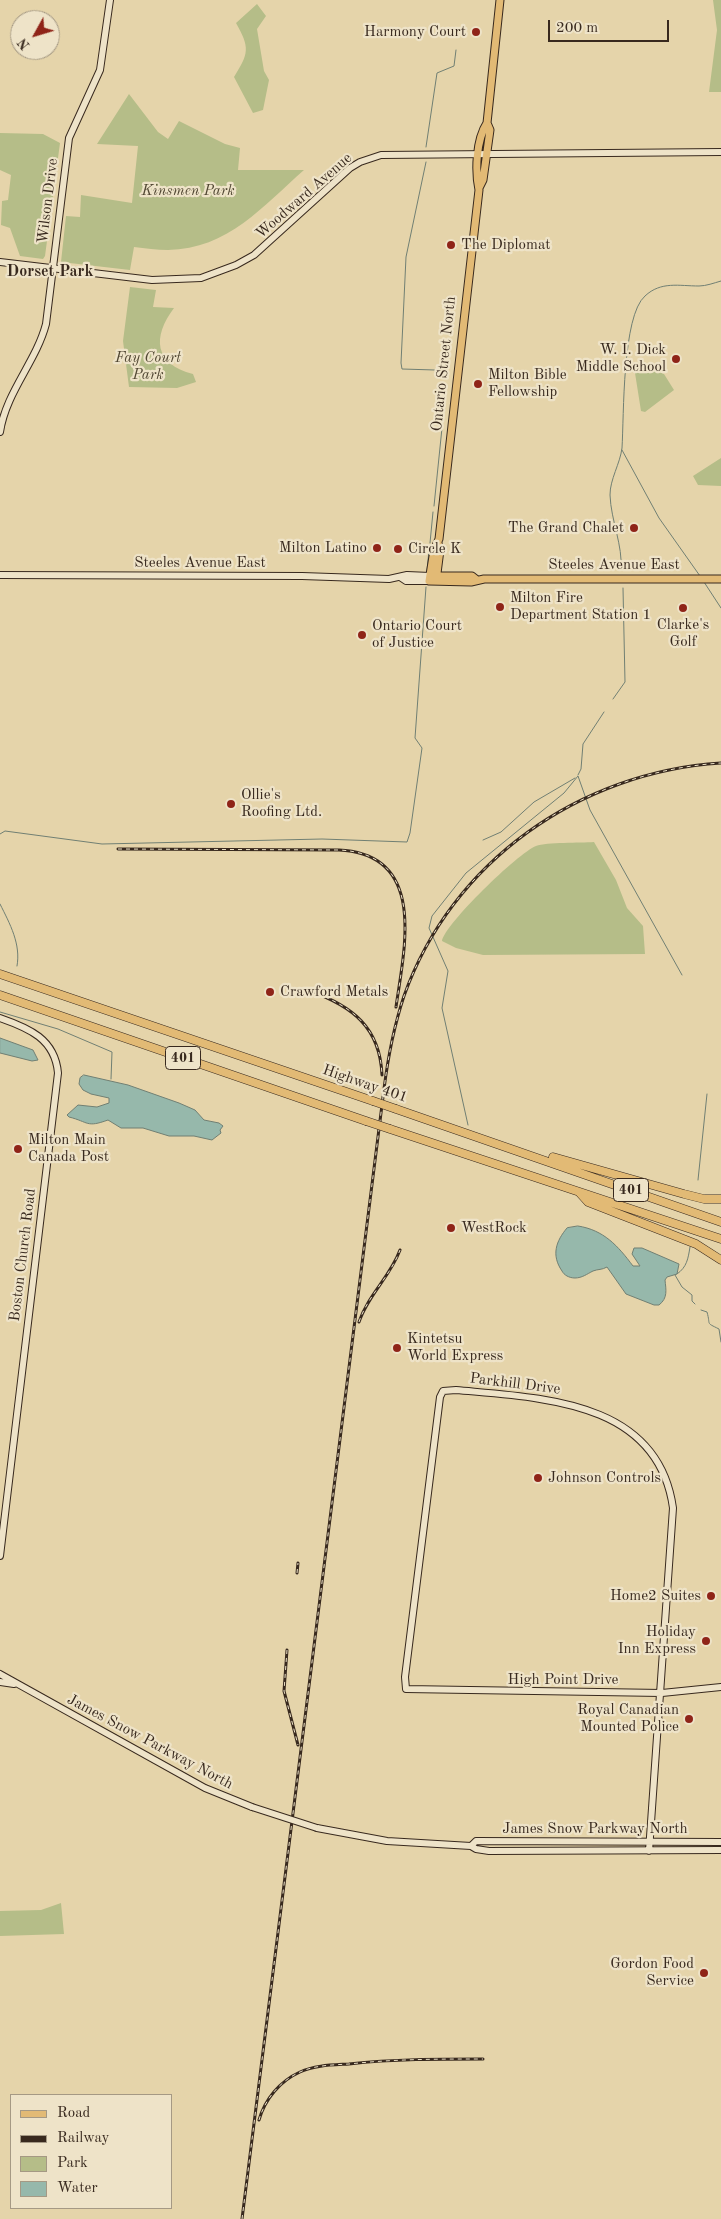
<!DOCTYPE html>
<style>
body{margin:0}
#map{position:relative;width:721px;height:2219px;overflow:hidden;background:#e5d4aa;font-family:"Old Standard TT",serif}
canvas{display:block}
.legend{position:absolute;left:10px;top:2094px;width:162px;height:115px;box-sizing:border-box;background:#eee3c8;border:1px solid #a59984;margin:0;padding:6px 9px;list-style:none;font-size:15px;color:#38291e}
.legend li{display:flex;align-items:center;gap:10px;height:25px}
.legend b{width:25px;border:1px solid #a59984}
.north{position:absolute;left:10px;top:10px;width:50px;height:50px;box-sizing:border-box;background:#eee3c8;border:1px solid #a59984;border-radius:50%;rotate:231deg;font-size:14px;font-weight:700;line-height:20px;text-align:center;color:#38291e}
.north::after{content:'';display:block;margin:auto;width:18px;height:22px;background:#8f2418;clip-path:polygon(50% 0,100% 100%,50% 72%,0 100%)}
.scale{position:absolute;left:548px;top:20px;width:121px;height:22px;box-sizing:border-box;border:2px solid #38291e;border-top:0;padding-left:6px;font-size:15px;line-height:18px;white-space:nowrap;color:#38291e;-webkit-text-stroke:4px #eee3c8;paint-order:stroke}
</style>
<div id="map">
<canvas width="721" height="2219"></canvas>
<ul class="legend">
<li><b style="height:6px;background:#e2ba75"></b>Road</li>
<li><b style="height:6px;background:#38291e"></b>Railway</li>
<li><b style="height:14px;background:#b5bd88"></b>Park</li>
<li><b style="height:14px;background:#96b8ab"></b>Water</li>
</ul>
<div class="north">N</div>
<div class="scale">200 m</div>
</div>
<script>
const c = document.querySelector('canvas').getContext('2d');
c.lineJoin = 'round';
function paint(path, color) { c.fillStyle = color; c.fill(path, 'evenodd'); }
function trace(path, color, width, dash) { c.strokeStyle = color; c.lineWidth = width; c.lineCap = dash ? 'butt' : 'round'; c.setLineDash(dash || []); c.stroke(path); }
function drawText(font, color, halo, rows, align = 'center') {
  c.font = font + ' "Old Standard TT",serif'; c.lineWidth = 4.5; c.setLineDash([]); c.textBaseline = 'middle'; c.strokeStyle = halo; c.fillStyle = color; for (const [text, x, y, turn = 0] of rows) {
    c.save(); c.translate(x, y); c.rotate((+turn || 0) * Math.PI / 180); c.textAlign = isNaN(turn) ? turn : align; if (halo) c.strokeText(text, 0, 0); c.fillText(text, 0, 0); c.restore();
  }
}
const green = new Path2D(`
 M713 0H721V92H709L717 30Z
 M257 4 266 16 257 29 264 71 269 80 263 110 253 113 234 77C249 53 250 48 236 23Z
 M129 94 158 132 168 139 179 121 225 144 240 148 238 170H304C263 206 228 249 168 250 157 250 145 248 134 247L130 270 61 262 66 216 80 217 81 195 132 203 138 146 97 144Z
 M0 133 43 134 60 143 45 256 43 259 20 256 10 228 1 225 2 201 8 200 11 175 0 170Z
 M130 287 156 290 153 307 174 308C152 337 154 364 193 374L196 382 177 388 129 387 123 341Z
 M653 369 664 374 674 390 645 412 641 411 635 373Z
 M721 458V486L698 485 693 476Z
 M594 842 616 880 627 908 643 926 645 954 483 955 456 948 442 941C445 924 518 853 536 846 547 842 580 843 594 842Z
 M61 1903 64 1934 0 1936V1911L41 1910Z`);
const water = new Path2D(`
 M0 1038 33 1050 38 1060 32 1061 0 1053Z
 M84 1075 128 1085 179 1103 195 1110 204 1120 219 1123 223 1126 220 1130 221 1133 212 1140 194 1136H169L143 1128H121L108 1120C86 1128 89 1122 69 1117L67 1115 78 1105 97 1107 109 1103V1098L91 1094 83 1090 79 1084 80 1078Z
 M578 1226C604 1230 618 1246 633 1266H640L632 1254 634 1248H642L679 1264 677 1274 667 1277 665 1280C666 1290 668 1298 659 1305H654L626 1294 607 1267C602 1270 598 1269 593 1271 587 1274 582 1278 575 1278 569 1278 564 1275 562 1271 551 1255 556 1241 567 1228Z`);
const stream = new Path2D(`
 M426 147 437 73 454 66 456 50
 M426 162 406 257 401 363 402 369 435 370 442 373
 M622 450 659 518 700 576
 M434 506 446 389
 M430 543 433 512
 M621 570C623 545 611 521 610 495 610 479 620 464 622 448 624 416 622 316 645 296 661 281 679 286 699 286 706 286 714 283 721 281
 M427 571 429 550
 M704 582 721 608
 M613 699 625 682 623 588
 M578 775 581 769 583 744 604 712
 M0 834 5 831 102 844 322 839 407 842 410 833 422 748 415 738 426 587
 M483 840 501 832 534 802 575 778
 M0 904C10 924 21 944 17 966
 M0 1012 58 1029 112 1052 111 1079
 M468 1125 442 1008 448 971 429 928 432 916 466 873 564 793 578 776 590 810 682 975
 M698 1180 707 1094
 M677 1274C687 1267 688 1259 690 1247
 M675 1275 682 1287 692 1295V1301L695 1304
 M701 1310 707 1312C711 1326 705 1322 719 1329L721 1342`);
const secondary = new Path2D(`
 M0 262 152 280 201 278 236 265 254 255 350 168 360 162 381 155 721 152
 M0 432C6 392 36 362 46 324L69 138 100 70 110 0
 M0 575 302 576 389 579 407 575 430 576
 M400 577 406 581H429
 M0 1018C29 1028 55 1039 58 1073L0 1556
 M0 1674 205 1788 252 1807
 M0 1682 14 1684
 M317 1828 387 1841 471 1846 476 1849 489 1851 721 1850
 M471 1846 476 1841 721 1842
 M649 1851 673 1508C658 1400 542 1398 456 1390L443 1391 440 1397 405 1677 406 1689 662 1693 721 1687`);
const primary = new Path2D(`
 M500 0 487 123C476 140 475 171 479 190L439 539 434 550 429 581 471 582 484 579H721
 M479 188 483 180 490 130 487 123
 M430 576H472L477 580
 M436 581 440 550 438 543`);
const highway = new Path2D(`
 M0 974 373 1101
 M0 995 366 1121
 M396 1109 721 1222
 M390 1129 721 1239
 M553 1157 684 1194 704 1199H721
 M579 1192 588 1202 696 1244 721 1260`);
const rail = new Path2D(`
 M118 849 339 850C428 854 404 950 396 1007
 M310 991C352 1006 380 1027 382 1075
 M359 1322C368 1295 390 1277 400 1250
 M297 1573 298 1563
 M287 1650 284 1691 298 1745
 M259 2120C265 2099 280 2081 300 2072 315 2065 333 2065 349 2064 394 2059 438 2059 483 2059
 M242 2219 384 1089C388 1057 394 1026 404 996 452 861 580 772 721 763`);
const secondaryBridge = new Path2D(`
 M252 1807 317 1828`);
const highwayBridge = new Path2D(`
 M373 1101 396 1109
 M366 1121 390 1129`);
const markers = [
 [476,32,5,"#8f2418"],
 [451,245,5,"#8f2418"],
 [676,359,5,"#8f2418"],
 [478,384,5,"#8f2418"],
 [634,528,5,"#8f2418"],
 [377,548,5,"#8f2418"],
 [398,549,5,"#8f2418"],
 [500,607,5,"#8f2418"],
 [683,608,5,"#8f2418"],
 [362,635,5,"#8f2418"],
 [231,804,5,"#8f2418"],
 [270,992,5,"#8f2418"],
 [18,1149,5,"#8f2418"],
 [451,1228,5,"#8f2418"],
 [397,1348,5,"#8f2418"],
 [538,1478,5,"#8f2418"],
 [711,1596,5,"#8f2418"],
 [706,1641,5,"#8f2418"],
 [689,1719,5,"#8f2418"],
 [704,1973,5,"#8f2418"]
];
const shields = [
 [183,1058,35],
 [631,1190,35]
];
const shieldNames = [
 ["401",183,1058],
 ["401",631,1190]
];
const poiNames = [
 ["Harmony Court",466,32,"right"],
 ["The Diplomat",461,245],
 ["W. I. Dick",666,350,"right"],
 ["Middle School",666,367,"right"],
 ["Milton Bible",488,375],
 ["Fellowship",488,392],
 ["The Grand Chalet",624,528,"right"],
 ["Milton Latino",367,548,"right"],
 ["Circle K",408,549],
 ["Milton Fire",510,598],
 ["Department Station 1",510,615],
 ["Clarke's",683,625,"center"],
 ["Golf",683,642,"center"],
 ["Ontario Court",372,626],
 ["of Justice",372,643],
 ["Ollie's",241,795],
 ["Roofing Ltd.",241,812],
 ["Crawford Metals",280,992],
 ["Milton Main",28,1140],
 ["Canada Post",28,1157],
 ["WestRock",461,1228],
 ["Kintetsu",407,1339],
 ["World Express",407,1356],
 ["Johnson Controls",548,1478],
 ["Home2 Suites",701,1596,"right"],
 ["Holiday",696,1632,"right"],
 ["Inn Express",696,1649,"right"],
 ["Royal Canadian",679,1710,"right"],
 ["Mounted Police",679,1727,"right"],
 ["Gordon Food",694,1964,"right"],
 ["Service",694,1981,"right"]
];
const parkNames = [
 ["Kinsmen Park",188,191],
 ["Fay Court",148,358],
 ["Park",148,375]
];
const streetNames = [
 ["Woodward Avenue",304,196,-41],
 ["Wilson Drive",48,201,-83],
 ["Ontario Street North",444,364,-84],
 ["Steeles Avenue East",200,563],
 ["Steeles Avenue East",614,565],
 ["Highway 401",365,1084,19],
 ["Boston Church Road",23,1255,-83],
 ["Parkhill Drive",515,1384,7],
 ["High Point Drive",563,1680],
 ["James Snow Parkway North",150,1742,28],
 ["James Snow Parkway North",595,1829]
];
const neighbourhoodNames = [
 ["Dorset Park",50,272]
];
paint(green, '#b5bd88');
paint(water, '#96b8ab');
trace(water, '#707f73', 1);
trace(stream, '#707f73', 1);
trace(secondary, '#38291e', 8);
trace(primary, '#38291e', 9);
trace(highway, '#38291e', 9);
trace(secondary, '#eee3c8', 6);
trace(primary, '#e2ba75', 7);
trace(highway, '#e2ba75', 8);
trace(rail, '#38291e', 3);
trace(rail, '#eee3c8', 1, [4]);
trace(secondaryBridge, '#38291e', 8, []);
trace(highwayBridge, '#38291e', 9, []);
trace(secondaryBridge, '#eee3c8', 6);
trace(highwayBridge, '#e2ba75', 8);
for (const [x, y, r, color] of markers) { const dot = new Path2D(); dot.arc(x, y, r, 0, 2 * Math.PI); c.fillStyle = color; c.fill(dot); trace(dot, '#eee3c8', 2); }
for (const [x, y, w] of shields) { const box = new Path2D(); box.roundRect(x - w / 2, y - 11.5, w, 23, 4); c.fillStyle = '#eee3c8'; c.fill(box); trace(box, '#38291e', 1); }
drawText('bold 14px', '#38291e', null, shieldNames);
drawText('15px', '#38291e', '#eee3c8', poiNames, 'left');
drawText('italic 15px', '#514733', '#eee3c8', parkNames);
drawText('15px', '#38291e', '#eee3c8', streetNames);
drawText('bold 16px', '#38291e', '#eee3c8', neighbourhoodNames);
</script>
